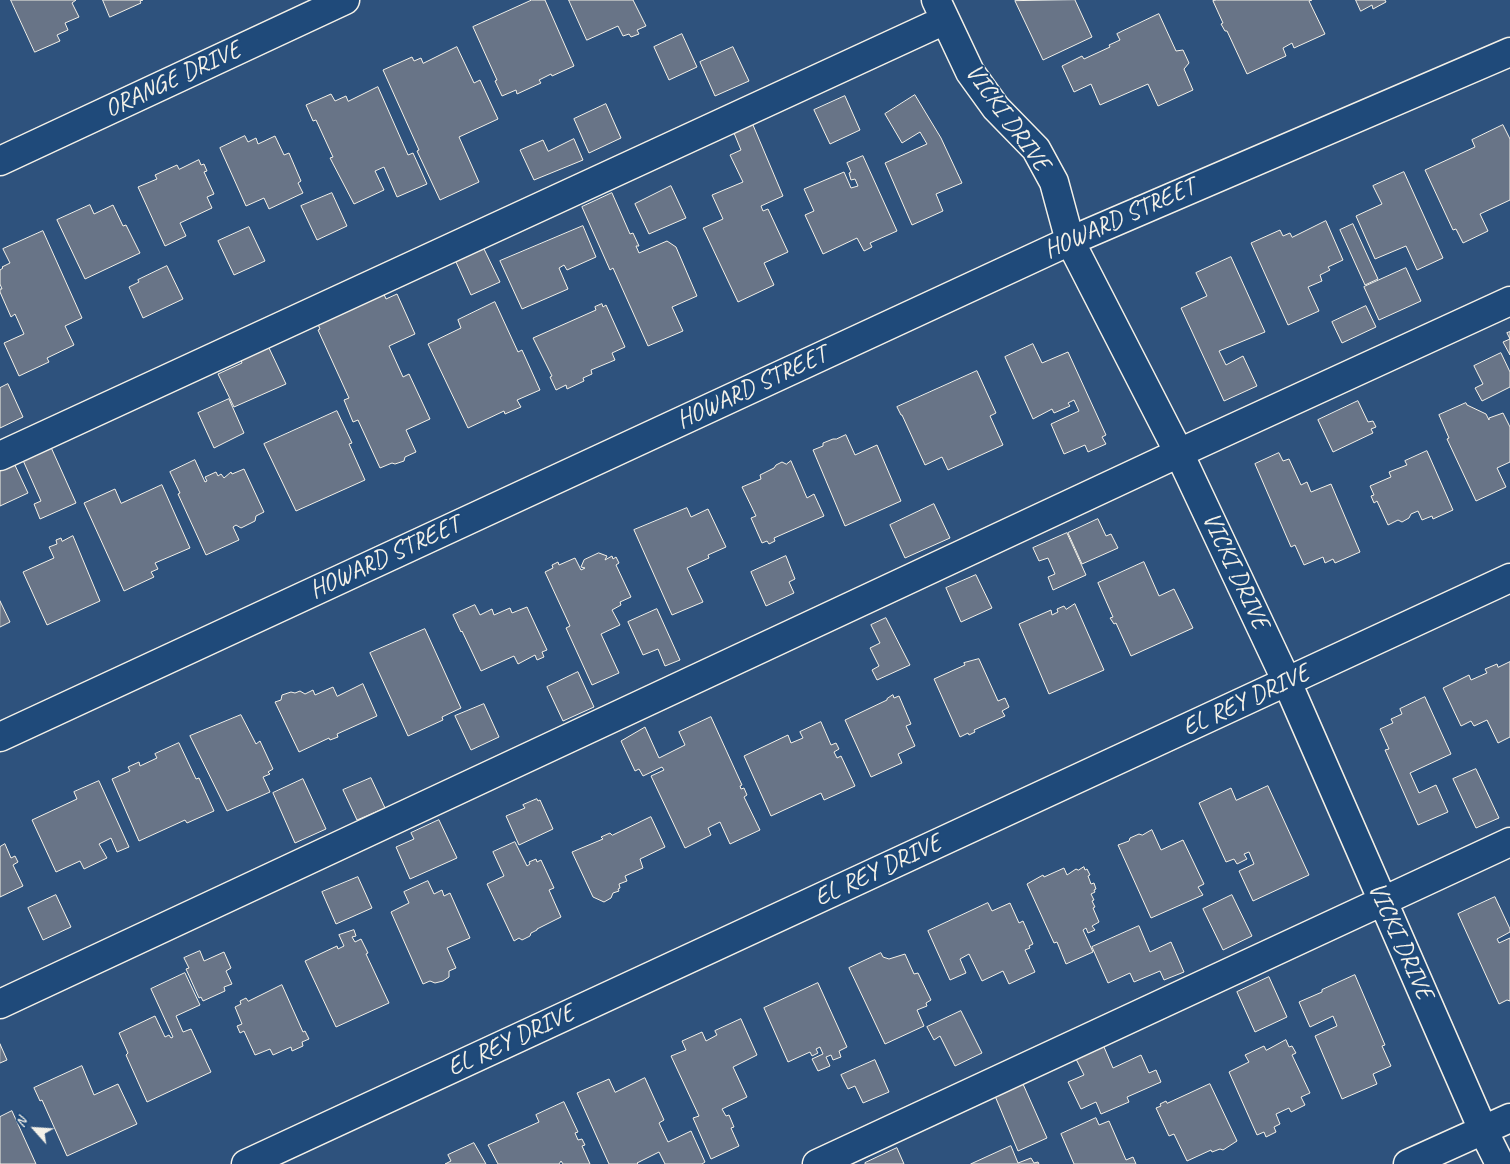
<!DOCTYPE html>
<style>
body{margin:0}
#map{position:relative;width:1510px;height:1164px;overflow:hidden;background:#2e527d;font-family:Caveat,sans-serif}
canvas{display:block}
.north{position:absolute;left:10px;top:1104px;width:50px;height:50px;-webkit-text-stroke:4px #1f4a7a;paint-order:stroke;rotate:296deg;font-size:14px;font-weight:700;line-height:20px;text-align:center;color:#f4f1e8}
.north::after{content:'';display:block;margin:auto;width:18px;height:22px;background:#f4f1e8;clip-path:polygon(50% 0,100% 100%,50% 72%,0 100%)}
</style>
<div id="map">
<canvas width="1510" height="1164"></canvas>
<div class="north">N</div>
</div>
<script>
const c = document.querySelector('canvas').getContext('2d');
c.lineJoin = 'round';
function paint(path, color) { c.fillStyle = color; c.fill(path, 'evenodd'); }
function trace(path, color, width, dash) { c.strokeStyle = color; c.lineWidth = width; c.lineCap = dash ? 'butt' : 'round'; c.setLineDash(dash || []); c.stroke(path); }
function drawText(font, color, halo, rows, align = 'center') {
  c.font = font + ' Caveat,sans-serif'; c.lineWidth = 4; c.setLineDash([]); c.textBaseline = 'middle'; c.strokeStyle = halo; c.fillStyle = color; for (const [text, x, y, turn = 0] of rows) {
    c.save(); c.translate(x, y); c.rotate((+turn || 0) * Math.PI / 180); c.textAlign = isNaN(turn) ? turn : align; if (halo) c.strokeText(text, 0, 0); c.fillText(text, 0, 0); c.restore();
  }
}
const building = new Path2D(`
 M11 0H76L72 3 79 17 65 23 68 30 57 35 60 41 35 52Z
 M103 0H143L140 1 141 3 110 17Z
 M532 0H545L574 66 552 76 551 74 539 80 541 83 517 94 516 90 502 96 495 81 497 80 473 27Z
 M569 0H633L646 26 637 30 639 34 631 37 629 34 623 36 618 26 587 40Z
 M1075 0 1092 37 1043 60 1015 1Z
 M1217 0H1312L1309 1 1325 34 1294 48 1292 43 1283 48 1286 56 1247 74 1227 31H1225L1221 24 1223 23 1213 1Z
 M1356 0H1385L1386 2 1373 9 1372 5 1361 11Z
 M1159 14 1176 51 1183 50 1189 63 1184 69 1193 90 1158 106 1148 84 1100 105 1091 84 1074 92 1062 66 1082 56 1084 59 1110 47 1109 45 1120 40 1117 34Z
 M682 34 697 67 669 80 654 47Z
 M457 47 474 83 480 80 498 119 459 137 479 182 440 200 417 151 419 150 383 70 412 57 414 61 421 58 423 63Z
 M733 47 749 81 715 96 700 62Z
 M378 87 408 155 413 153 427 184 397 197 384 167 375 171 384 190 354 204 330 158 333 157 316 120 313 121 306 105 331 94 335 101 346 96 348 101Z
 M915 95 941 138 962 183 936 194 943 211 912 225 885 163 927 144 920 132 902 143 885 114Z
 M845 96 860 130 830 144 814 110Z
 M606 104 621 138 589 153 574 119Z
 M753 125 783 196 761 206 763 211 768 209 788 252 764 263 774 285 738 302 703 228 723 219 712 195 743 182 730 155 741 150 734 133Z
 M1503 125 1510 139V200L1480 214 1488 231 1463 243 1456 229 1453 230 1425 170 1475 147 1472 140Z
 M245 136 248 142 256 138 258 144 275 136 284 155 289 153 301 181 298 183 303 193 269 209 264 198 246 206 220 148Z
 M574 139 583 160 534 180 520 150 543 140 548 151Z
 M863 156 897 231 870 243 872 247 864 251 857 238 823 254 805 215 814 211 804 189 844 172 851 188 858 186 855 179 851 180 849 173 851 172 847 163Z
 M199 160 201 165 204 164 207 171 204 172 214 194 207 197 212 208 180 223 186 236 165 246 138 187 157 179 155 175 177 165 179 169Z
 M1404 172 1443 258 1417 270 1406 246 1375 259 1356 216 1382 204 1373 186Z
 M671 186 686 218 649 234 635 204Z
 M332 193 347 226 317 240 301 206Z
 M612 193 630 234 633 233 639 246H636L639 253 667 241 676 247 697 296 672 307 683 331 648 346 613 268 610 270 582 207Z
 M90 205 94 214 113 205 123 226 126 225 140 253 85 279 57 220Z
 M1326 221 1343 260 1328 267 1330 270 1320 275 1322 281 1308 287 1319 311 1288 325 1251 243 1280 230 1283 236 1290 233 1292 237Z
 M1353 224 1378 279 1365 285 1340 230Z
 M583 226 596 257 567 270 564 265 559 268 568 289 522 309 500 261Z
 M249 227 265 261 234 275 218 241Z
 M43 231 82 318 65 326 74 345 47 358 49 362 19 376 4 343 24 334 15 314 11 317 0 292V289H2L0 284V270L3 268 2 267 10 263 3 249Z
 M484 249 500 282 471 295 456 262Z
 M1231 257 1265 332 1219 351 1226 365 1243 356 1257 386 1224 401 1181 308 1207 296 1196 273Z
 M167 266 183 299 143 318 129 287 139 282 138 280Z
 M1406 268 1421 301 1379 320 1364 287Z
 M383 292 386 299 397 294 415 334 389 346 403 377 409 374 430 419 406 430 416 452 405 457 404 461 395 464 392 463 380 468 358 420 353 422 344 400 349 398 318 330 320 329 317 322Z
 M495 302 518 352 522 350 540 390 517 400 521 407 505 414 504 411 468 428 428 344 461 328 458 320Z
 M602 304 603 307 606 305 625 347 612 353 615 360 591 370 592 374 583 378 584 381 567 389 566 385 556 390 550 377 552 376 533 338 596 310 595 307Z
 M1366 306 1376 327 1342 343 1332 322Z
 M1510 332V355L1503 342 1510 339 1507 333Z
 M1033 344 1042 363 1068 352 1106 435 1102 437 1106 444 1088 452 1085 445 1064 454 1051 424 1079 411 1074 400 1068 403 1070 406 1054 413 1052 409 1033 419 1005 357Z
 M269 348 286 384 234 407 218 374 242 363 241 360Z
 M1501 353 1510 372V387L1482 401 1475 388 1483 384 1474 366Z
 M977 371 996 413 990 416 1003 445 948 470 942 457 925 465 902 415H901L897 407Z
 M8 384 23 417 0 428V388Z
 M229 399 244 433 214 448 198 413Z
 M1358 401 1368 422 1373 421 1376 427 1371 429 1373 433 1333 452 1318 420Z
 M1466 403 1467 405 1486 414 1489 420V418L1503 413 1510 427V462L1497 468 1506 487 1476 501 1447 439 1449 438 1439 415Z
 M337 411 352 443 349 444 365 480 296 511 264 444Z
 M846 435 855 455 877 445 901 501 845 526 813 450 823 446V443L833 439H836Z
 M50 445 76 503 40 519 34 504 41 501 22 458Z
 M1427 451 1453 510 1433 519 1432 516 1422 520 1418 511 1411 514 1409 518 1402 522 1398 520 1388 525 1377 501 1374 503 1371 496 1374 495 1370 486 1391 477 1389 472 1407 465 1405 461Z
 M1279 453 1283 461 1289 459 1301 485 1307 482 1311 492 1331 484 1360 552 1335 563 1333 559 1325 563 1323 557 1304 565 1295 545 1291 547 1255 464Z
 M195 460 205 482 207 481 205 477 216 472 218 476 221 474 224 478 231 472 232 474 244 469 264 512 256 516 255 521 241 528 236 525 233 527 239 540 206 555 178 494 180 493 170 472Z
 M13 461 28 493 0 506V467Z
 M791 461 807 498 814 494 824 516 774 538 775 541 769 544 767 541 762 543 751 518 756 516 742 487 761 479 760 475 774 468 776 465 782 462 786 464Z
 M162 485 190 548 155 563 158 569 151 572 154 577 124 591 84 503 115 489 121 503Z
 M934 504 950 538 905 558 890 525Z
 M687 508 691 517 708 509 726 547 708 555 709 558 687 568 703 602 672 615 634 530Z
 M1098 519 1106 536 1111 534 1118 548 1082 564 1068 533Z
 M1067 533 1086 575 1053 590 1048 577 1055 574 1048 558 1039 561 1033 548Z
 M73 536 100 601 47 625 23 572 54 558 49 547 57 544 56 540 61 538 62 541Z
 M599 553 607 556 605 560 612 556 613 559 616 557 619 563 616 565 631 597 620 602 621 605 612 610 620 625 601 634 619 673 592 685 566 628 570 626 545 572 553 568 552 565 558 562 559 565 575 558 581 570 585 568 581 567 584 560Z
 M786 556 795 579 789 582 794 593 766 606 751 572Z
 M1144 562 1159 596 1174 589 1193 628 1131 656 1116 623 1114 624 1110 618 1113 617 1098 583Z
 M976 575 992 608 961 622 946 588Z
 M0 601 10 622 0 627Z
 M1075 604 1104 670 1049 694 1019 624 1051 610 1052 615 1058 612 1057 609 1064 606 1066 609Z
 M475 605 480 615 492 609 494 615 510 608 512 613 527 607 547 650 542 652 544 657 537 660 535 655 518 664 514 656 481 671 462 631 461 632 453 615Z
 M657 609 680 660 665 666 658 649 643 655 628 622Z
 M886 618 910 665 877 680 872 670 879 666 870 648 880 643 871 625Z
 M425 629 461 708 442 717 443 720 408 736 370 653Z
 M979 659 998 701 1005 698 1009 707 1002 711 1005 716 974 730 975 732 969 735 968 733 960 737 934 679 965 665 964 663Z
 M1510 662V737L1498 743 1487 720 1474 726 1471 721 1461 726 1443 688 1469 675 1471 680 1487 673 1485 669 1497 664 1498 667Z
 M578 672 594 707 563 721 547 687Z
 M363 684 377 716 337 734 338 737 330 740 329 738 299 752 275 702 281 700 282 695 291 692 295 693 300 691 305 694 313 690 315 695 333 687 337 696Z
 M893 695 894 698 899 696 911 724 906 726 915 746 898 754 902 763 871 777 845 720 887 700V699Z
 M1425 697 1451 754 1410 773 1419 793 1436 785 1448 812 1418 825 1385 750 1389 749 1380 729 1393 723 1391 719 1402 714 1400 709Z
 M484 704 499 737 471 750 455 716Z
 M241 715 256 744 260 741 273 769 268 772 270 774 263 777 270 792 227 811 190 736Z
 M711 717 742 785 740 786 741 789 744 788 747 795 744 797 760 830 730 844 720 822 708 828 711 835 685 848 651 776 664 770 662 767 643 776 639 769 635 771 621 741 645 727 659 758 685 745 679 732Z
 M821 722 831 745 836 743 839 749 834 752 837 758 841 756 855 786 824 800 821 793 771 816 744 756 788 735 791 743 803 738 800 732Z
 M179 743 196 779 199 778 214 811 187 823 185 820 139 841 112 779 130 771 128 767 139 762 140 766 157 758 155 754Z
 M1476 769 1499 818 1476 828 1453 779Z
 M371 778 385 808 357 820 343 790Z
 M303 779 326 829 295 843 273 793Z
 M99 781 129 847 117 852 111 838 99 844 107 858 84 869 80 861 56 872 32 820 77 799 74 792Z
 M1268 786 1309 875 1253 901 1239 871 1254 864 1249 852 1244 854 1247 859 1237 864 1234 859 1226 862 1199 803 1231 788 1236 800Z
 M537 799 538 801 540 800 553 829 519 845 506 816 525 808 523 805Z
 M651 817 665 847 640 859 643 868 625 876 627 881 619 884 620 888 618 889 619 891 613 893 611 898 604 902 593 897 572 852 603 839 601 837 610 833 612 835Z
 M439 820 457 858 410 879 396 847 414 839 411 833Z
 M1152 830 1161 850 1183 840 1204 884 1198 887 1203 895 1151 918 1118 845 1129 841 1130 838 1139 834 1142 835Z
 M515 842 527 866 530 864 529 862 536 859 537 862 541 860 554 888 549 890 561 917 537 929V930L531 933 530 936 522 940 519 938 514 941 487 884 504 876 493 852Z
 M5 844 11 858 15 856 18 862 13 865 23 886 0 897V847Z
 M1084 867 1085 870 1087 869 1090 875 1088 876 1091 884 1094 883 1096 889 1094 890 1095 892 1091 894 1094 900 1092 901 1095 907 1093 908 1099 922 1092 926 1095 930 1088 933 1086 928 1083 930 1093 952 1066 964 1057 942 1054 943 1027 884 1043 875 1044 877 1064 868 1067 875 1076 869 1078 870Z
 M358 877 372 908 336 924 322 892Z
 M428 881 434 894 442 890 444 896 450 893 470 938 447 948 456 968 449 971V977L443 981 435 983 430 981 423 984 391 912 409 903 404 892Z
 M56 895 71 927 43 940 28 908Z
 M1232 895 1252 936 1223 950 1203 909Z
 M1495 897 1510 929V932L1497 939 1499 943 1510 938V1001L1507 1000 1499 1004 1458 914Z
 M988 903 992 911 1010 903 1019 923 1023 921 1033 944 1029 946 1030 948 1025 950 1035 972 1009 984 1003 971 982 981 969 954 960 959 966 973 950 980 928 931Z
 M1139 926 1150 952 1171 942 1184 972 1164 980 1160 971 1134 982 1130 973 1108 983 1092 947Z
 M354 930 356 936 352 937 355 942 361 939 368 953 366 954 389 1003 336 1027 305 961 337 946 338 949 344 946 339 935Z
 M200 951 204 961 224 952 231 968 226 971 232 984 224 987 225 991 203 1001 201 997 199 998 186 969 189 968 184 958Z
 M881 953 883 957 889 959 905 954 914 974 918 973 931 1000 926 1003 927 1006 917 1010 924 1026 885 1044 849 968Z
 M185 973 200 1005 176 1016 183 1032 191 1029 211 1072 147 1102 126 1055 128 1053 119 1033 155 1016 165 1037 169 1035 171 1038 173 1037 151 989Z
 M1355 975 1385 1045 1382 1046 1391 1066 1373 1074 1377 1084 1342 1099 1315 1036 1337 1026 1333 1016 1310 1027 1299 1002 1322 992V990Z
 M1269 977 1287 1017 1255 1032 1237 992Z
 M818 983 847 1047 839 1051 841 1057 833 1060 831 1055 826 1057 830 1066 818 1071 812 1059 823 1054 820 1047 816 1049 818 1053 812 1056 810 1052 788 1062 764 1008Z
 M282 985 303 1032 305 1031 309 1039 302 1042 303 1046 292 1051 291 1047 273 1055 270 1049 255 1055 244 1031 240 1033 237 1026 242 1024 235 1007 241 1004 240 1001 246 998 248 1001Z
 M961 1011 982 1053 955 1066 940 1036 934 1040 927 1027Z
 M741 1019 757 1055 733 1067 747 1097 722 1109 726 1116 729 1115 734 1127 731 1128 739 1146 711 1159 693 1118 699 1116 671 1056 686 1050 682 1041 702 1032 706 1041 717 1035 715 1031Z
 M1286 1040 1289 1047 1292 1046 1296 1053 1292 1055 1310 1093 1301 1097 1305 1105 1291 1112 1289 1108 1276 1114 1280 1124 1274 1127 1276 1132 1266 1137 1264 1132 1257 1135 1229 1072 1249 1062 1245 1055 1264 1046 1266 1050Z
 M0 1044 7 1060 0 1063Z
 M1104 1047 1113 1068 1141 1055 1149 1073 1156 1070 1161 1082 1127 1097 1129 1102 1101 1114 1096 1102 1081 1109 1068 1082 1084 1075 1076 1059Z
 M875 1060 889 1092 863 1103 855 1086 848 1089 841 1075Z
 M82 1066 94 1095 118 1084 137 1124 67 1156 42 1100 40 1101 34 1088Z
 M645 1078 664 1120 659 1123 668 1142 691 1131 705 1162 702 1164H665L659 1152 637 1163 638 1164H609L577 1093 609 1079 615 1092Z
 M1023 1084 1047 1138 1018 1151 995 1096Z
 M1210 1084 1237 1141 1223 1150 1220 1149 1212 1152 1211 1150 1187 1161 1174 1134 1169 1136 1156 1108 1161 1106 1160 1104 1166 1101 1167 1103Z
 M564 1102 578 1132 575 1133 578 1140 582 1139 585 1145 582 1146 590 1164H563L561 1161 559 1164H498L488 1145 539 1122 536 1115Z
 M12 1111 36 1164H0V1117Z
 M1096 1118 1099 1125 1109 1121 1126 1160 1133 1157 1136 1164H1074L1061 1134Z
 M474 1143 486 1164H445L451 1161 448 1155Z
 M1011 1146 1018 1163 1031 1158 1034 1163 1038 1162 1039 1164H971Z
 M897 1148 904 1164H865V1163Z`);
const minor = new Path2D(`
 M936 0 970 72 996 108 1036 149 1054 182 1070 241 1179 453 1287 682 1483 1130 1500 1164
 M0 161 345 0
 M0 456 945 20
 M0 737 1070 241 1510 52
 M0 1004 1179 453 1510 301
 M246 1164 1510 578
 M817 1164 1510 842
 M1408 1164 1510 1118`);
const streetNames = [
 ["ORANGE DRIVE",173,80,-25],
 ["VICKI DRIVE",1007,118,54],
 ["HOWARD STREET",1120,219,-24],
 ["HOWARD STREET",752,388,-25],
 ["HOWARD STREET",385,558,-25],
 ["VICKI DRIVE",1235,571,65],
 ["EL REY DRIVE",1246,701,-25],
 ["EL REY DRIVE",878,871,-25],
 ["VICKI DRIVE",1400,941,66],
 ["EL REY DRIVE",511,1041,-25]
];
paint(building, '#687487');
trace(building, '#f4f1e8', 1);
trace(minor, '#f4f1e8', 31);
trace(minor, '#1f4a7a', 28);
drawText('25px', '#f4f1e8', '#1f4a7a', streetNames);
</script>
